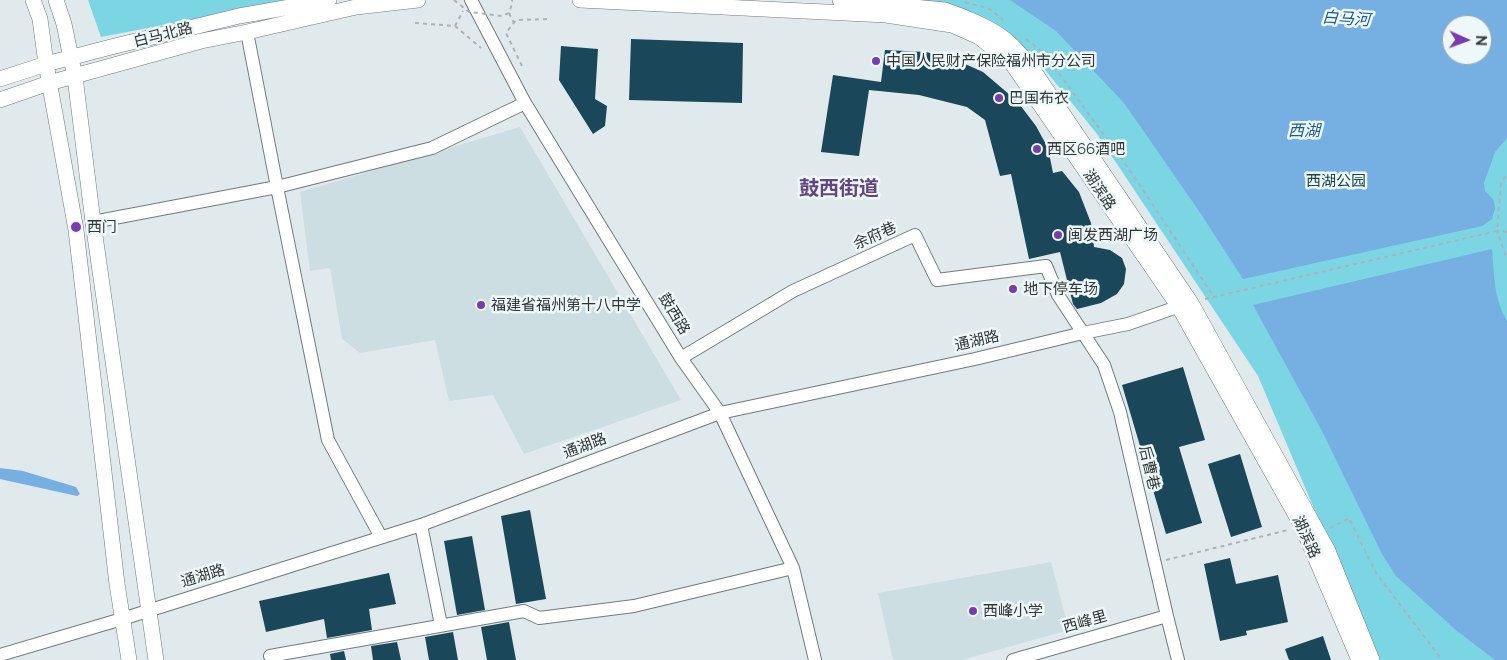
<!DOCTYPE html>
<meta charset="utf-8">
<style>
body{margin:0}
#map{position:relative;width:1507px;height:660px;overflow:hidden;background:#e0eaec;font-family:Raleway,sans-serif}
canvas{display:block}
.north{position:absolute;left:1442px;top:15px;width:50px;height:50px;box-sizing:border-box;background:#eef8f9;border:1px solid #a3aaab;border-radius:50%;rotate:92deg;font-size:14px;font-weight:700;line-height:20px;text-align:center;color:#323636}
.north::after{content:'';display:block;margin:auto;width:18px;height:22px;background:#793bb0;clip-path:polygon(50% 0,100% 100%,50% 72%,0 100%)}
</style>
<div id="map">
<canvas width="1507" height="660"></canvas>
<div class="north">N</div>
</div>
<script>
const c = document.querySelector('canvas').getContext('2d');
c.lineJoin = 'round';
function paint(path, color) { c.fillStyle = color; c.fill(path, 'evenodd'); }
function trace(path, color, width, dash) { c.strokeStyle = color; c.lineWidth = width; c.lineCap = dash ? 'butt' : 'round'; c.setLineDash(dash || []); c.stroke(path); }
function drawText(font, color, halo, rows, align = 'center') {
  c.font = font + ' Raleway,"Noto Sans SC",sans-serif'; c.lineWidth = 5; c.setLineDash([]); c.textBaseline = 'middle'; c.strokeStyle = halo; c.fillStyle = color; for (const [text, x, y, turn = 0] of rows) {
    c.save(); c.translate(x, y); c.rotate((+turn || 0) * Math.PI / 180); c.textAlign = isNaN(turn) ? turn : align; if (halo) c.strokeText(text, 0, 0); c.fillText(text, 0, 0); c.restore();
  }
}
const built = new Path2D(`
 M520 127 681 400 524 454 493 395 449 401 435 340 360 353 342 339 330 268 310 271 300 192Z
 M1051 562 1069 630 962 660H893L878 593Z`);
const green = new Path2D(`
 M88 0H293L101 37Z
 M913 0H1507V660H1378L1258 376 1097 134 1033 55 987 20ZM1452 25H1482V55H1452Z`);
const water = new Path2D(`
 M1010 0H1507V138L1495 152 1484 183 1485 191 1493 199 1495 208 1492 219 1482 226 1243 279 1199 211 1124 103 1056 31ZM1452 25H1482V55H1452Z
 M1492 249C1494 273 1494 300 1507 321V660H1495L1457 631 1396 576 1382 554 1322 431 1253 305Z
 M0 468 23 471 76 487 80 494 77 496 0 479Z`);
const pier = new Path2D(`
 M8 0H56L10 10Z`);
const building = new Path2D(`
 M631 39 743 43 742 103 629 100Z
 M561 46 598 49 595 99 607 106 605 126 593 134 559 80Z
 M885 50 926 52 954 59 983 72 1017 101 1036 126 1048 148 1053 173 1062 171 1079 192 1091 223 1094 247 1110 250 1122 258 1126 269 1124 284 1117 294 1101 303 1077 309 1073 304 1060 252 1029 259 1011 174 1000 176 985 120 967 107 919 95 869 90 859 156 821 152 833 75 881 82Z
 M1183 367 1205 440 1179 447 1202 523 1166 534 1122 385Z
 M1240 454 1262 527 1231 537 1208 464Z
 M530 510 546 599 516 604 501 516Z
 M472 536 485 610 457 615 444 541Z
 M1230 558 1236 584 1278 575 1288 622 1246 631 1247 635 1220 641 1204 564Z
 M389 573 396 604 369 609 372 630 327 638 324 619 266 632 259 601Z
 M509 622 516 660H487L481 627Z
 M453 632 458 660H429L425 637Z
 M1323 636 1331 660H1289L1285 649Z
 M397 642 401 660H373L371 646Z
 M344 651 346 660H331L330 654Z`);
const path = new Path2D(`
 M965 2 990 9 1003 20
 M509 13 514 23
 M415 23 455 26 481 48
 M455 26 463 11
 M1026 39 1044 53 1129 169 1214 297
 M522 66 506 33 516 20 549 19
 M1507 232 1497 231 1507 259
 M1205 299 1497 231 1501 183 1507 174
 M1330 528 1349 518 1376 573 1442 660
 M1166 560 1288 530`);
const minor = new Path2D(`
 M471 0 525 103 681 358 720 413 793 568 815 660
 M247 32 277 187 328 440 381 537
 M93 222 277 187 432 148 525 103
 M681 358 793 291 915 235 937 280 1046 266 1058 295 1104 365 1120 412 1167 616 1178 660
 M421 525 441 625
 M0 655 122 619 421 525 720 413 975 359 1083 333 1128 324 1186 304
 M270 656 524 611 539 618 634 606 793 568
 M1013 660 1167 616`);
const major = new Path2D(`
 M33 0 40 19 46 64 76 230 117 584 129 660
 M56 0 64 24 75 77 93 222 156 660
 M580 0 886 15 952 25 979 37 1011 62 1179 307 1302 526 1359 660
 M840 0 945 10C963 16 992 28 1007 41 1017 49 1025 60 1033 70L1191 303 1328 551 1372 660
 M0 79 46 64 111 47 239 16 329 0
 M0 100 49 83 201 41 247 32 356 7 418 0`);
const pathBridge = new Path2D(`
 M454 0 469 12 502 16 509 13 512 4V0`);
const markers = [
 [876,61,5,"#793bb0"],
 [999,98,5,"#793bb0"],
 [1037,149,5,"#793bb0"],
 [76,227,6,"#793bb0"],
 [1058,235,5,"#793bb0"],
 [1013,289,5,"#793bb0"],
 [481,305,5,"#793bb0"],
 [973,611,5,"#793bb0"]
];
const streetNames = [
 ["白马北路",163,35,-14],
 ["湖滨路",1099,190,56],
 ["余府巷",875,236,-24],
 ["鼓西路",674,314,59],
 ["通湖路",977,341,-13],
 ["通湖路",585,446,-21],
 ["后曹巷",1149,468,77],
 ["湖滨路",1306,537,65],
 ["通湖路",203,576,-17],
 ["西峰里",1085,622,-16]
];
const poiNames = [
 ["中国人民财产保险福州市分公司",886,61],
 ["巴国布衣",1009,98],
 ["西区66酒吧",1047,149],
 ["西门",87,227],
 ["闽发西湖广场",1068,235],
 ["地下停车场",1023,289],
 ["福建省福州第十八中学",491,305],
 ["西峰小学",983,611]
];
const parkNames = [
 ["西湖公园",1336,181]
];
const waterNames = [
 ["白马河",1346,19,4],
 ["西湖",1304,131]
];
const districtNames = [
 ["鼓西街道",839,189]
];
paint(built, '#ccdee1');
paint(green, '#7cd5e3');
paint(water, '#76afe2');
paint(pier, '#e0eaec');
paint(building, '#1a4759');
trace(minor, '#727a7c', 14);
trace(major, '#727a7c', 16);
trace(path, '#abb3b5', 2, [4, 4]);
trace(minor, '#fff', 12);
trace(major, '#fff', 15);
trace(pathBridge, '#abb3b5', 2, [4, 4]);
for (const [x, y, r, color] of markers) { const dot = new Path2D(); dot.arc(x, y, r, 0, 2 * Math.PI); c.fillStyle = color; c.fill(dot); trace(dot, '#eef8f9', 2); }
drawText('15px', '#323636', '#eef8f9', streetNames);
drawText('15px', '#323636', '#eef8f9', poiNames, 'left');
drawText('15px', '#16444a', '#eef8f9', parkNames);
drawText('italic 16px', '#1e5b8c', '#eef8f9', waterNames);
drawText('bold 20px', '#624582', '#eef8f9', districtNames);
</script>
